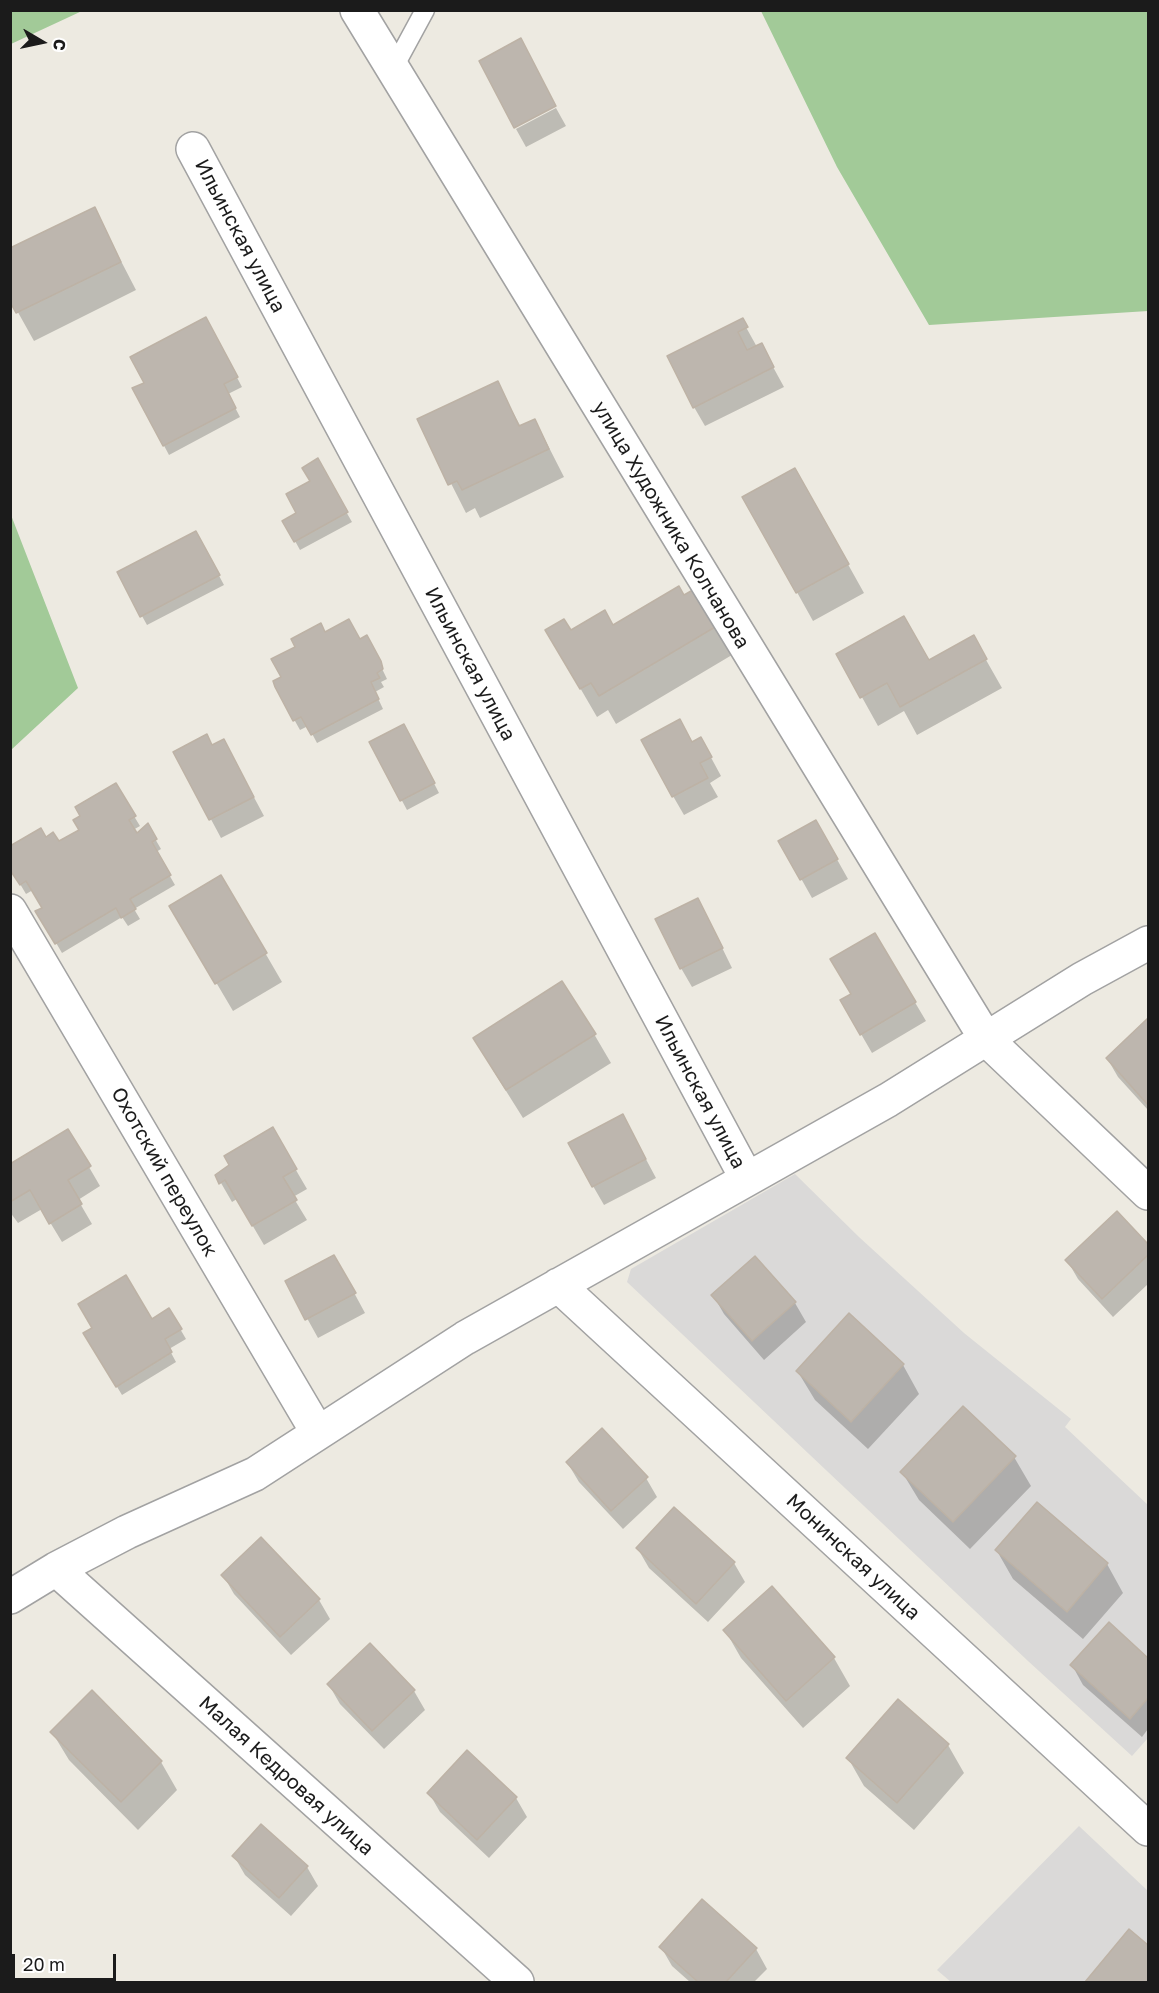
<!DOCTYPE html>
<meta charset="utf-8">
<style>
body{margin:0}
#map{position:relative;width:1159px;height:1993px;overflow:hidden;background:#edeae1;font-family:"Golos Text",sans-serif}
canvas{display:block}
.frame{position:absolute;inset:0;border:12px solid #1b1b1b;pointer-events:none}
.north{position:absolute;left:12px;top:12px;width:60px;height:60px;-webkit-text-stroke:4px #fff;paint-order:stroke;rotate:99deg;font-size:16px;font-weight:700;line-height:24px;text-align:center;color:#1b1b1b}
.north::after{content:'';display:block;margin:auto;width:21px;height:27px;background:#1b1b1b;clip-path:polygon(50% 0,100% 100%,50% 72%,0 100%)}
.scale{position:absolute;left:12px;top:1954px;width:104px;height:27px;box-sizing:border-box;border:3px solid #1b1b1b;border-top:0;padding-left:8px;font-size:18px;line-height:21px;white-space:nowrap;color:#1b1b1b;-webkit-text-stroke:4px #fff;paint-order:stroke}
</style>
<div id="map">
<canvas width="1159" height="1993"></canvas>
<div class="frame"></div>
<div class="north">С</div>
<div class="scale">20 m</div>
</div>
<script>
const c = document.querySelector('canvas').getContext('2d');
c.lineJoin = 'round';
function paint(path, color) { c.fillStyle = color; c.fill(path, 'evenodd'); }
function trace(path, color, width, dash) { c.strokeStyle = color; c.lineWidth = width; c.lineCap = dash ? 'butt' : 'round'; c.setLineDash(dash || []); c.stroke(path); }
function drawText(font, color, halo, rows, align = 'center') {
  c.font = font + ' "Golos Text",sans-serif'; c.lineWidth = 4.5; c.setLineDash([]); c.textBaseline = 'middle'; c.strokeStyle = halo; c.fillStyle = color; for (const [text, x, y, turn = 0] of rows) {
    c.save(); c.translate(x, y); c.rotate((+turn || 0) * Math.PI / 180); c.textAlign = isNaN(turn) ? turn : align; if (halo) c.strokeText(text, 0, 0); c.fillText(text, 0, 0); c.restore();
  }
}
const residential = new Path2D(`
 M795 1174 859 1237 964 1333 1071 1419 1065 1427 1148 1505V1738L1132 1756 1028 1661 627 1282 631 1269Z
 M1079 1826 1148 1891V1982H951L937 1970Z`);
const forest = new Path2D(`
 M11 10H82V11L11 44Z
 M761 11H1148V311L929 325 837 167Z
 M11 515 78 688 11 750H10Z`);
const shadow = new Path2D(`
 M556 108 566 126 526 147 516 129Z
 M94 209 136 290 34 341 10 298Z
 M742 320 757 347 761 345 784 387 705 426 694 407Z
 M211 328 242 387 228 394 240 417 169 455 134 389 146 383Z
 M497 383 521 427 535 420 564 477 480 518 475 508 466 513 419 420Z
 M317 461 352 522 300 550 284 521 298 513Z
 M744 497 811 498 864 593 813 621Z
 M201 542 224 585 147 625 142 616Z
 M684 597 742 649 616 724 608 710 597 717 547 631 570 632 613 627Z
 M325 633 360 641 371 646 387 679 381 682 384 687 375 692 383 709 317 743 308 726 300 730 276 687Z
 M973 637 1002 688 917 735 904 711 878 726 838 654 929 662Z
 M409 735 439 793 407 810 371 743Z
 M701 739 721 776 710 783 718 797 684 815 673 796 693 744Z
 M175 752 234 760 264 816 221 838Z
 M115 785 140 826 133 830 137 835 147 825 161 849 156 852 175 885 134 909 140 919 128 926 122 917 62 953 38 912 44 908 33 890 26 894 10 867 46 839 58 843 81 830Z
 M816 822 848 879 812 898 780 841Z
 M221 877 282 982 233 1011 171 906Z
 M708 919 732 968 692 987 681 968Z
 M875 935 926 1021 872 1053 842 1001 853 995Z
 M1148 1020V1110L1118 1077 1107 1058Z
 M594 1034 611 1063 523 1118 491 1067Z
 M272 1129 307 1189 293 1197 307 1220 264 1245 237 1199 232 1202 217 1176Z
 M68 1131 100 1186 78 1200 92 1224 62 1242 42 1209 18 1223 10 1212V1166Z
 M633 1135 656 1178 604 1205 593 1186Z
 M1117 1213 1148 1247V1284L1113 1317 1078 1279 1067 1260Z
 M755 1258 795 1303 806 1322 764 1360 724 1314 713 1295Z
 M345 1276 365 1313 318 1338 287 1282Z
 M169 1310 186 1339 169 1349 176 1362 122 1395 85 1334 151 1321Z
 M903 1365 919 1394 868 1449 815 1400 798 1372Z
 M1014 1457 1031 1486 970 1549 919 1500 902 1472Z
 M567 1462 646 1478 657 1497 623 1529 579 1482Z
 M638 1549 734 1563 745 1582 708 1622 649 1568Z
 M997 1551 1107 1564 1123 1593 1083 1639 1013 1579Z
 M223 1575 319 1600 330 1619 291 1655 234 1594Z
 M1109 1624 1148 1660V1729L1142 1737 1083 1685 1072 1665Z
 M725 1630 834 1658 850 1686 803 1728 741 1658Z
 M370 1645 414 1691 425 1710 384 1749 340 1704 329 1685Z
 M52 1732 161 1762 177 1790 138 1830 69 1760Z
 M948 1745 964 1773 914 1830 864 1786 848 1758Z
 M429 1793 516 1798 527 1817 489 1858 440 1812Z
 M234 1856 307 1867 318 1886 291 1916 245 1875Z
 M1129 1931 1148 1947V1982H1087Z
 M661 1947 756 1949 767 1969 754 1982H690L672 1966Z`);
const building = new Path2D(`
 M521 38 556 106 514 128 479 61Z
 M95 207 121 262 16 313 10 302V248Z
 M206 317 238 377 224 384 236 408 163 446 132 388 144 383 130 357Z
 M743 318 748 327 738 332 747 350 762 343 774 367 693 408 667 356Z
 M498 381 519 426 535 419 549 449 462 490 457 481 448 485 417 419Z
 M318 458 348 512 294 542 282 521 296 513 286 494 310 481 302 468Z
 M795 468 849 564 796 593 742 497Z
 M196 531 220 575 140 617 117 572Z
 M705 583 727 620 599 696 591 683 580 689 545 630 564 619 571 630 605 610 613 625 679 586 684 595Z
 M904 616 929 660 974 635 987 659 900 707 887 683 860 698 836 654Z
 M349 619 360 639 367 635 381 661 383 669 377 673 380 678 371 682 379 699 311 735 301 717 293 721 275 687 273 681 281 677 271 659 295 647 291 639 321 623 325 632Z
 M680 719 692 742 701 737 712 757 700 763 708 778 672 797 641 740Z
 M404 724 435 783 400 801 369 742Z
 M207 734 212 745 224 739 254 797 209 820 173 752Z
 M116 783 136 816 129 820 137 833 148 823 157 839 152 842 171 875 130 899 136 909 121 918 116 908 55 944 35 911 42 908 26 881 20 885 10 870V846L41 828 46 837 53 832 59 841 79 830 73 820 80 816 75 807Z
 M816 820 838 859 800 880 778 841Z
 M221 875 267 953 215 984 169 906Z
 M698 898 723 948 680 969 655 919Z
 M875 933 916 1002 860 1035 840 1000 851 994 830 959Z
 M562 981 596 1034 506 1090 473 1038Z
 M1148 1018V1105L1106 1058Z
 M623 1114 646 1159 592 1187 568 1143Z
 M273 1127 297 1169 283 1177 297 1200 252 1226 225 1180 219 1184 215 1175 229 1165 224 1156Z
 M68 1129 91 1166 68 1180 82 1204 49 1224 30 1190 10 1202V1164Z
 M1117 1211 1148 1244V1255L1102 1299 1065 1260Z
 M334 1255 356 1293 305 1320 285 1281Z
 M755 1256 796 1302 752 1341 711 1295Z
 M126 1275 152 1319 169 1308 182 1329 165 1339 172 1352 116 1387 83 1333 92 1328 78 1304Z
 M849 1313 904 1364 851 1422 796 1371Z
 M963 1406 1016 1456 953 1522 900 1472Z
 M602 1428 648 1477 611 1511 566 1462Z
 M1037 1502 1108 1563 1067 1612 995 1550Z
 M674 1507 735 1562 696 1604 636 1548Z
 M261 1537 320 1599 280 1637 221 1575Z
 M772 1586 835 1657 786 1701 723 1630Z
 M1109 1622 1148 1658V1698L1130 1719 1070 1665Z
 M370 1643 415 1690 372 1731 327 1684Z
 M92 1690 162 1761 121 1802 50 1732Z
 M898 1699 949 1744 897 1803 846 1758Z
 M467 1750 517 1797 477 1840 427 1793Z
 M261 1824 308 1866 279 1898 232 1856Z
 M702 1899 757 1948 726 1982H698L659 1947Z
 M1129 1929 1148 1945V1982H1085Z`);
const lane = new Path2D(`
 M393 69 425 10`);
const street = new Path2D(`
 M357 10 986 1039 1148 1193
 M193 149 747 1179
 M10 911 318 1433
 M558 1285 1148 1829
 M56 1569 517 1982
 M10 1597 56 1569 127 1532 255 1474 465 1338 888 1100 1082 979 1148 943`);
const streetNames = [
 ["Ильинская улица",240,236,62],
 ["улица Художника Колчанова",671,525,59],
 ["Ильинская улица",470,664,62],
 ["Ильинская улица",700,1092,62],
 ["Охотский переулок",164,1172,60],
 ["Монинская улица",853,1557,43],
 ["Малая Кедровая улица",286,1776,42]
];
paint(residential, '#dad9d8');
paint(forest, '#a2ca98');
paint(shadow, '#0003');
paint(building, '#bdb6ae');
trace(building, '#bdb2a5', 1.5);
trace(lane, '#a2a2a2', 21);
trace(street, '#a2a2a2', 36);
trace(lane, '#fff', 18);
trace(street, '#fff', 33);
drawText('20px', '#1b1b1b', '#fff', streetNames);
</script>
